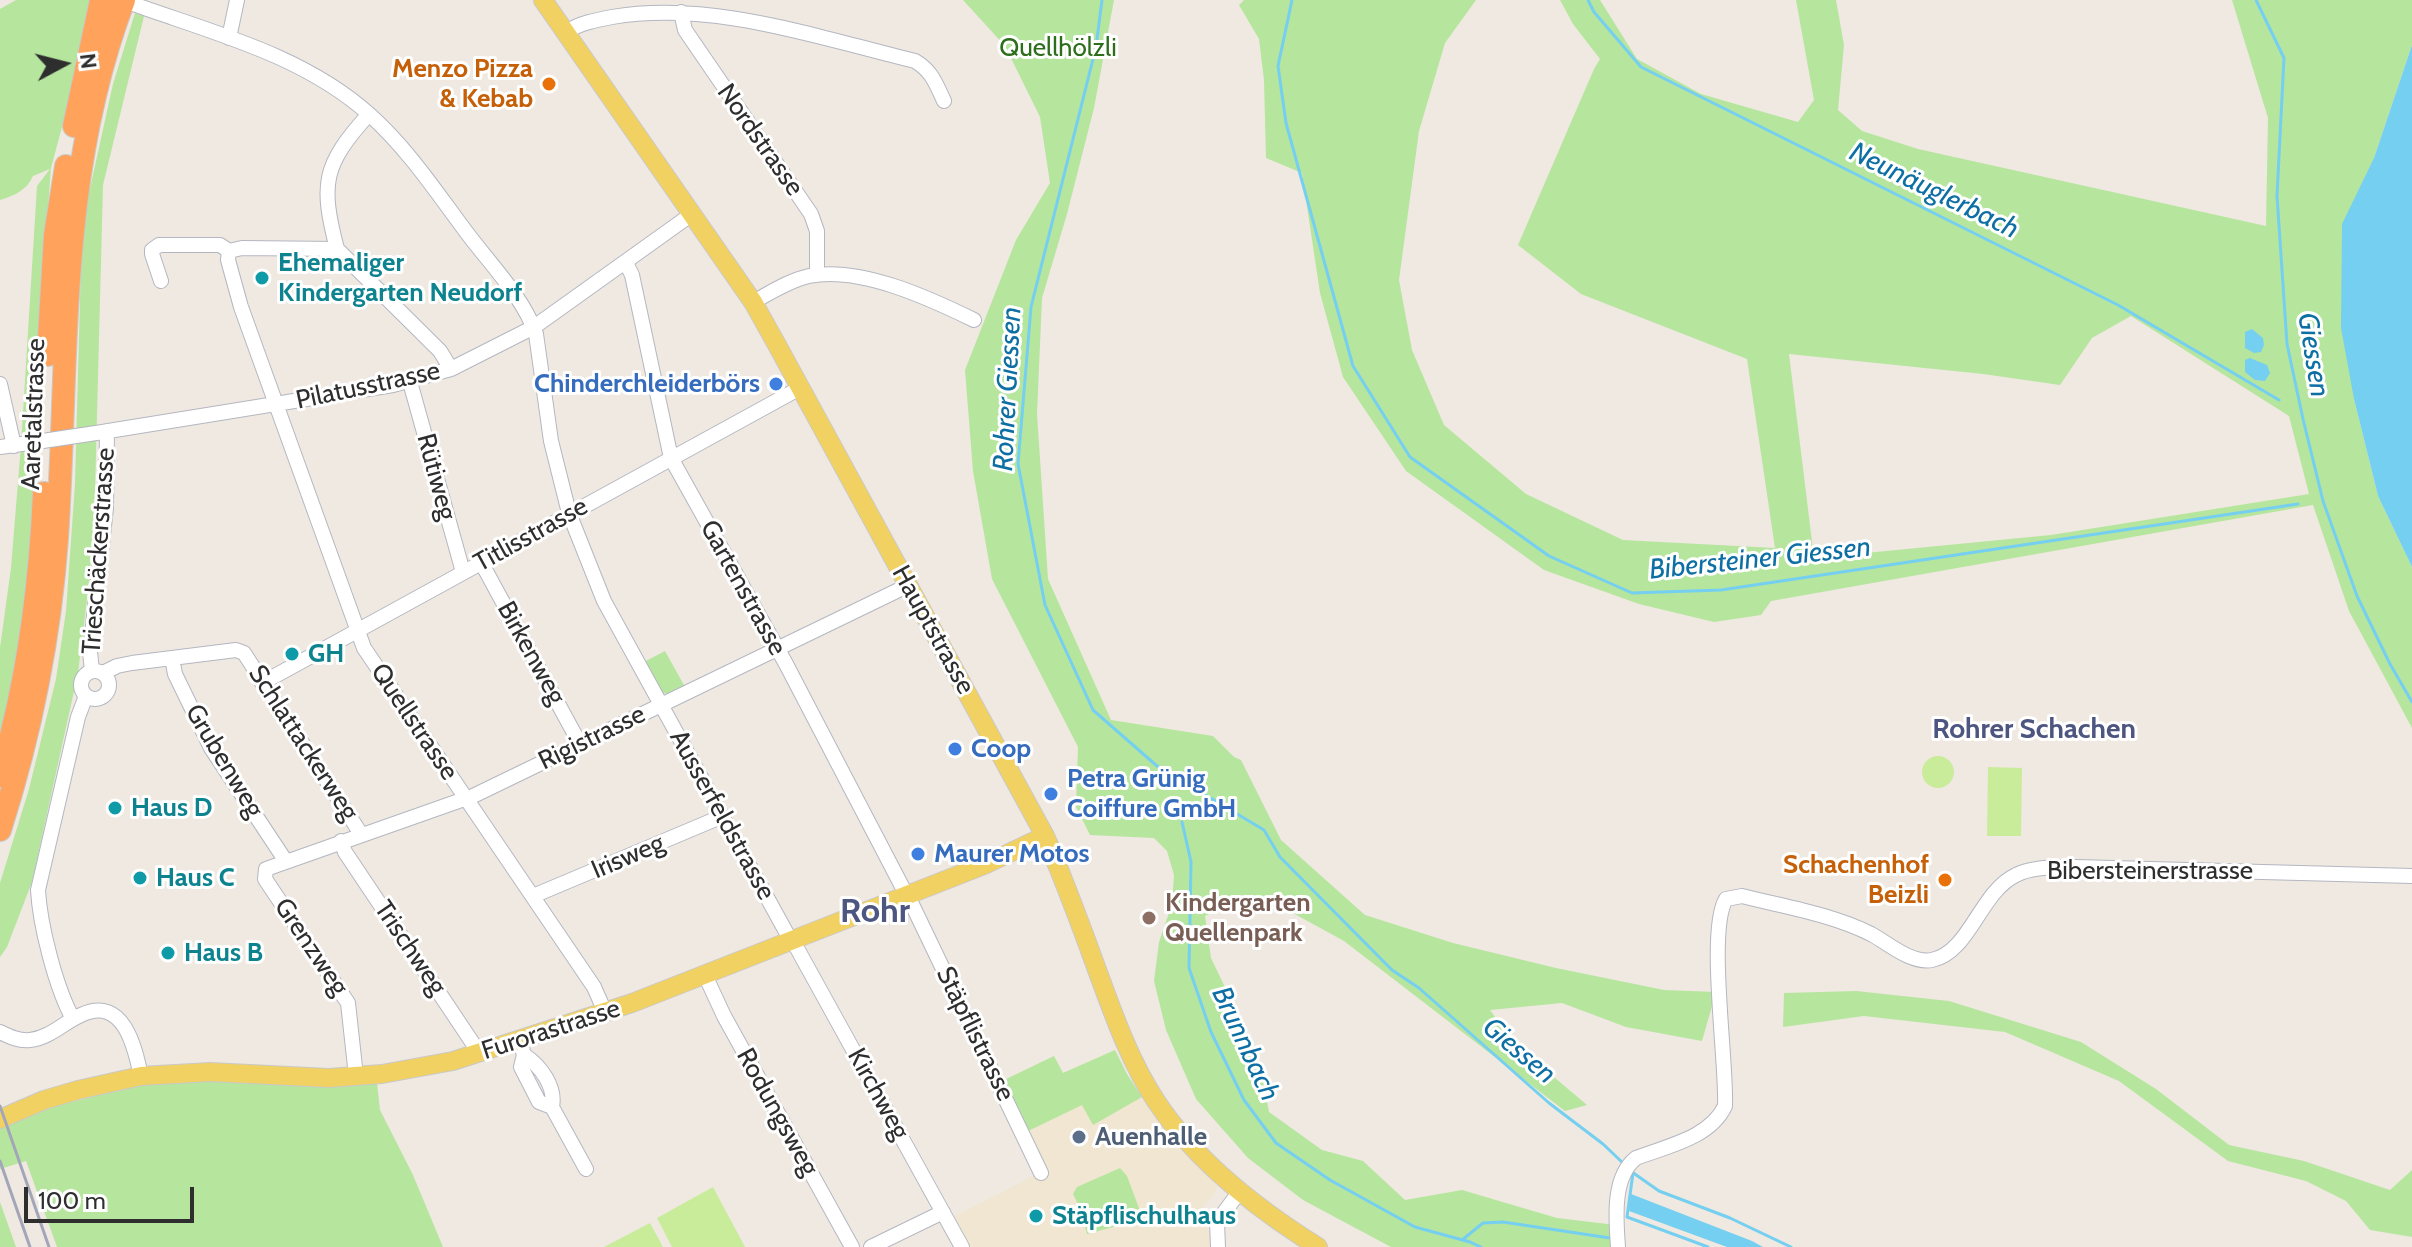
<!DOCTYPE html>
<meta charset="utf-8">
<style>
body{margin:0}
#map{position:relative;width:2412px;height:1247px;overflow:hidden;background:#efe9e1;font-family:Cabin,sans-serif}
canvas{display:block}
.north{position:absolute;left:24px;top:24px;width:80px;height:80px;-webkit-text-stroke:6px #fff;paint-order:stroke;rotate:83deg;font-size:22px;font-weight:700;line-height:32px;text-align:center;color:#2e2e2e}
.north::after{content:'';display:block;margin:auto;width:28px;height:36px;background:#2e2e2e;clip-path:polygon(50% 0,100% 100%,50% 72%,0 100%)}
.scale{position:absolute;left:24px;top:1187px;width:170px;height:36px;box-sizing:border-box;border:4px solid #2e2e2e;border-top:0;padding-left:10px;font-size:24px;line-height:28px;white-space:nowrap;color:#2e2e2e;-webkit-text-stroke:6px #fff;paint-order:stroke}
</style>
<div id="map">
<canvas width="2412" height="1247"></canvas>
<div class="north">N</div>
<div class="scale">100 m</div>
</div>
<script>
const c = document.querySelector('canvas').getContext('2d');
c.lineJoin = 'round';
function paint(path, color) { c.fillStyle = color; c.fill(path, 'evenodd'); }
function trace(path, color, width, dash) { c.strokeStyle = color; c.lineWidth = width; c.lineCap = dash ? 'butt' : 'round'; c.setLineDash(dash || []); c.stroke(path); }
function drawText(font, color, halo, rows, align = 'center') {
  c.font = font + ' Cabin,sans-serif'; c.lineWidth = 6; c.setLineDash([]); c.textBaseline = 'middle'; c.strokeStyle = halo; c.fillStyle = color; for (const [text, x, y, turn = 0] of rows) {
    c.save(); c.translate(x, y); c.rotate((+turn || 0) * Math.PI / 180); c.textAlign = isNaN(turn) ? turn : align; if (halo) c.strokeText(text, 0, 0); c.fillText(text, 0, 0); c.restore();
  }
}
const education = new Path2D(`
 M1115 1050 1127 1075 1170 1135 1217 1186 1214 1195 1203 1206 1212 1247H967L951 1218 1045 1170 1002 1081 1054 1056 1063 1073Z`);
const green = new Path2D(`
 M16 0H96L51 168 38 337 39 428 35 527 19 667 0 739V648L11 568 21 445 37 186 50 169 33 176C26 191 15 195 0 200V9Z
 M963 0H1114L1094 108 1067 214 1042 298 1037 414 1048 579 1111 720 1213 736 1234 757 1241 760 1281 840 1365 915 1453 943 1556 968 1664 990 1716 992 1702 1041 1626 1027 1562 1003 1490 1010 1516 1045 1587 1105 1565 1111 1344 941 1291 912 1248 895 1205 916 1211 958 1258 1056 1269 1112 1322 1150 1363 1161 1405 1200 1462 1190 1557 1218 1616 1225 1618 1247H1391L1303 1200 1248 1158 1196 1099 1166 1030 1154 981 1159 942 1172 904 1174 875 1167 851 1154 838 1090 835 1076 807 1078 747 992 579 973 471 965 370 1016 240 1050 183 1040 117 1005 46Z
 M1244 0H1476L1445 43 1419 131 1399 280 1412 350 1444 425 1526 494 1623 540 1775 548 1747 359 1581 294 1518 245 1594 69 1600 59 1573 24 1560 0H1600L1637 59 1701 94 1798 122 1814 100 1796 0H1836L1844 45 1838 110 1862 131 1918 149 2266 226 2268 118 2232 0H2412V45L2374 158 2354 399 2378 496 2412 567V728L2349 611 2313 505 1771 601 1761 615 1714 622 1639 604 1544 570 1406 471 1343 377 1320 293 1302 173 1266 158 1264 80 1259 39 1239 5ZM2131 316 2289 416 2309 494 2051 535 1814 558 1789 354 1983 374 2060 385 2092 338Z
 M135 13 144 16 103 185 95 492 90 575 78 673 32 882 7 947 0 957V883L29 789 56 679 66 611 75 484 82 225 113 84Z
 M665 651 685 687 668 694 660 692 642 663Z
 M1856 991 1949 1001 2081 1042 2156 1089 2229 1145 2304 1161 2390 1190 2412 1170V1237L2370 1230 2346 1201 2306 1181 2228 1161 2119 1081 2005 1032 1864 1016 1783 1027 1784 993Z
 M1115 1050 1127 1074 1142 1097 1093 1125 1082 1105 1026 1132 1002 1081 1054 1056 1063 1073Z
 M210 1079 377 1083 380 1110 413 1175 443 1247H57L26 1161 0 1169V1120L139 1085Z
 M1120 1168 1127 1176 1143 1219 1087 1234 1081 1210 1073 1194 1077 1187Z
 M0 1202 16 1247H0Z`);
const pitch = new Path2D(`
 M1922 772a16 16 0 1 1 32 0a16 16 0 1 1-32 0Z
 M1988 767 2022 768 2021 836H1987Z
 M713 1187 745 1247H672L657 1218Z
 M650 1223 663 1247H604Z`);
const water = new Path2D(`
 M2412 45V567L2378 496 2354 399 2341 328 2342 224 2374 158Z
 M2252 329 2263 338 2264 345 2261 352 2254 353 2245 348V332Z
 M2250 358 2267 365 2270 373 2265 381 2255 380 2245 372V360Z
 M1631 1194 1752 1241 1763 1247H1727L1629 1211Z`);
const stream = new Path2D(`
 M1102 0 1096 47 1031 307 1018 464 1045 605 1093 710 1157 766 1264 830 1280 857 1392 970 1419 988 1549 1103 1603 1144 1624 1164
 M1292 0 1278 66 1286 123 1353 366 1410 457 1549 556 1632 593 1721 590 2298 504
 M1588 0 1594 12 1641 67 2118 305 2279 400
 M2256 0 2284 58 2277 196 2287 344 2303 419 2323 501 2357 596 2390 664 2412 702
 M1182 822 1191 862 1189 968 1211 1032 1244 1100 1276 1143 1330 1180 1415 1227 1470 1242 1481 1247
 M1632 1172 1659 1191 1730 1218 1791 1247
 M1633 1173 1627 1217 1708 1247
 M1462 1240 1483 1223 1503 1222 1610 1238`);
const minor = new Path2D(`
 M133 4C214 33 305 56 370 115 408 149 437 193 467 233 491 265 523 297 536 334L551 441 569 513 604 601 791 941
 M681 12 685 30 811 214 817 231V275
 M566 32C580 23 596 20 612 17 712 0 819 38 915 61 932 71 936 84 944 101
 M229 38 237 0
 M337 249C320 183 323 165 369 114
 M229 251 228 260 241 307 364 648 594 987 605 1012
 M626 263 632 275 671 458 786 664 907 896
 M161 281 152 254V250L159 245H220L229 251 242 248 337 249 440 351 451 369
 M753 302C770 293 790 280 809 276 860 266 929 298 974 320
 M410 382 463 572
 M0 384 14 446
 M96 433 393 385 451 369 534 327 692 214
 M0 447 36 442
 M481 562 580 744
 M172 658 175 674 211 748 285 860
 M81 685a14 14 0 1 1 28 0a14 14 0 1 1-28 0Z
 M92 671 90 652 106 508 107 431
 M103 673 117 666 132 663 236 650 244 653 361 834
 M262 683 800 388
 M341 841 345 852 480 1054
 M533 896 723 816
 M908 896 1041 1173
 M793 941 962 1247
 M705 975 724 1016 852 1247
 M73 1019C56 988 40 926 38 890L78 717 86 696
 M0 1032C10 1037 19 1041 30 1040 50 1038 64 1022 81 1015 124 995 135 1048 141 1076
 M520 1041 524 1055 521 1067 539 1102 552 1107 586 1169
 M524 1055C541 1066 556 1087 552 1107
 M356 1076 348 1003 265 879 266 869 473 796 909 585
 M871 1247 943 1212
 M1218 1247 1217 1222 1240 1191
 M1618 1247C1616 1219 1612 1177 1636 1158 1667 1146 1710 1138 1725 1106 1727 1062 1707 930 1726 899L1742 896C1785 907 1831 914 1871 934 1888 943 1911 964 1932 960 1970 952 1980 892 2016 875 2033 866 2057 868 2076 867L2412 876`);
const major = new Path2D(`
 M543 0 753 302 777 345 1045 836C1064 879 1080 923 1096 967 1113 1013 1129 1060 1156 1101 1196 1162 1257 1209 1318 1247
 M0 1119 44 1100 78 1090 141 1076 210 1072 329 1078 382 1074 453 1061 632 1003 984 865 1045 836`);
const highway = new Path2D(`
 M74 126 101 0
 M48 355 55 235 66 166
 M0 776C27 685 40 588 44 493
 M0 830C30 736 50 638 57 539 69 355 57 177 124 0`);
const rail = new Path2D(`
 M0 1106 49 1247
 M0 1161 30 1247`);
const minorBridge = new Path2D(`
 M36 442 96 433`);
const markers = [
 [549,84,8,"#e8710a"],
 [262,278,8,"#0f9aa8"],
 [776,384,8,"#3f7fe0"],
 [292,654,8,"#0f9aa8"],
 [955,749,8,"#3f7fe0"],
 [1051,794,8,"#3f7fe0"],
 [115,808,8,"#0f9aa8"],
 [918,854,8,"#3f7fe0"],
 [140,878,8,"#0f9aa8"],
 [1945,880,8,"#e8710a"],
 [1149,918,8,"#8d6e63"],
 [168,953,8,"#0f9aa8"],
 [1079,1137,8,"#5c6f8a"],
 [1036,1216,8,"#0f9aa8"]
];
const parkNames = [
 ["Quellhölzli",1058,48]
];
const foodNames = [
 ["Menzo Pizza",533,69],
 ["& Kebab",533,99],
 ["Schachenhof",1929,865],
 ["Beizli",1929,895]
];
const streetNames = [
 ["Nordstrasse",760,140,55],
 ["Pilatusstrasse",368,386,-12],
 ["Aaretalstrasse",34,414,-88],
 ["Rütiweg",436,477,75],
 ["Titlisstrasse",531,535,-29],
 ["Trieschäckerstrasse",99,551,-86],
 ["Gartenstrasse",743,588,61],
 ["Hauptstrasse",933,630,61],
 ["Birkenweg",531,653,61],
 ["Quellstrasse",414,722,56],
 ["Rigistrasse",592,738,-26],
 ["Schlattackerweg",303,743,57],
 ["Grubenweg",224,761,59],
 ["Ausserfeldstrasse",722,815,61],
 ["Irisweg",628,857,-23],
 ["Bibersteinerstrasse",2150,871],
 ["Grenzweg",311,947,56],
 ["Trischweg",410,948,56],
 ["Furorastrasse",551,1030,-18],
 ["Stäpflistrasse",975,1034,64],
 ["Kirchweg",878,1094,61],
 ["Rodungsweg",777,1112,61]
];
const cultureNames = [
 ["Ehemaliger",278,263],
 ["Kindergarten Neudorf",278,293],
 ["GH",308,654],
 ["Haus D",131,808],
 ["Haus C",156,878],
 ["Haus B",184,953],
 ["Stäpflischulhaus",1052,1216]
];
const shopNames = [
 ["Chinderchleiderbörs",760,384,"right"],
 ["Coop",971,749],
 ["Petra Grünig",1067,779],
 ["Coiffure GmbH",1067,809],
 ["Maurer Motos",934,854]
];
const educationNames = [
 ["Kindergarten",1165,903],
 ["Quellenpark",1165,933]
];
const serviceNames = [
 ["Auenhalle",1095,1137]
];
const waterNames = [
 ["Neunäuglerbach",1934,191,26],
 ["Giessen",2313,355,81],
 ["Rohrer Giessen",1008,389,-87],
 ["Bibersteiner Giessen",1760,559,-6],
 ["Brunnbach",1245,1044,65],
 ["Giessen",1519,1051,40]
];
const neighbourhoodNames = [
 ["Rohrer Schachen",2034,730]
];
const districtNames = [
 ["Rohr",875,912]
];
paint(education, '#f0e6d1');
paint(green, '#b6e59e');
paint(pitch, '#c9ec9a');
paint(water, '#75cff0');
trace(stream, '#75cff0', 3);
trace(minor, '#b4b7c1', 16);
trace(major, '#c9c9c9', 20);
trace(highway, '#c9c9c9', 24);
trace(minor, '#fff', 14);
trace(major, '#f2d163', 18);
trace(highway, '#ffa35c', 22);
trace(rail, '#a3a6b8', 3);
trace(minorBridge, '#b4b7c1', 16, []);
trace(minorBridge, '#fff', 14);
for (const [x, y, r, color] of markers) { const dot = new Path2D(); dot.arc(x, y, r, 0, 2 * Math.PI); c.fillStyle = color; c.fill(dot); trace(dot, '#fff', 3); }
drawText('26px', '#2c6e1b', '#fff', parkNames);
drawText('bold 26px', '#c56008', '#fff', foodNames, 'right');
drawText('26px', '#2e2e2e', '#fff', streetNames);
drawText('bold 26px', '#0d838f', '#fff', cultureNames, 'left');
drawText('bold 26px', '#366cbe', '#fff', shopNames, 'left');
drawText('bold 26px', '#785e54', '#fff', educationNames, 'left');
drawText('bold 26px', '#4e5e75', '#fff', serviceNames, 'left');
drawText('italic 28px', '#0d6fa3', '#fff', waterNames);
drawText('bold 28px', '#4d5680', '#fff', neighbourhoodNames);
drawText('bold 34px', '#4d5680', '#fff', districtNames);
</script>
